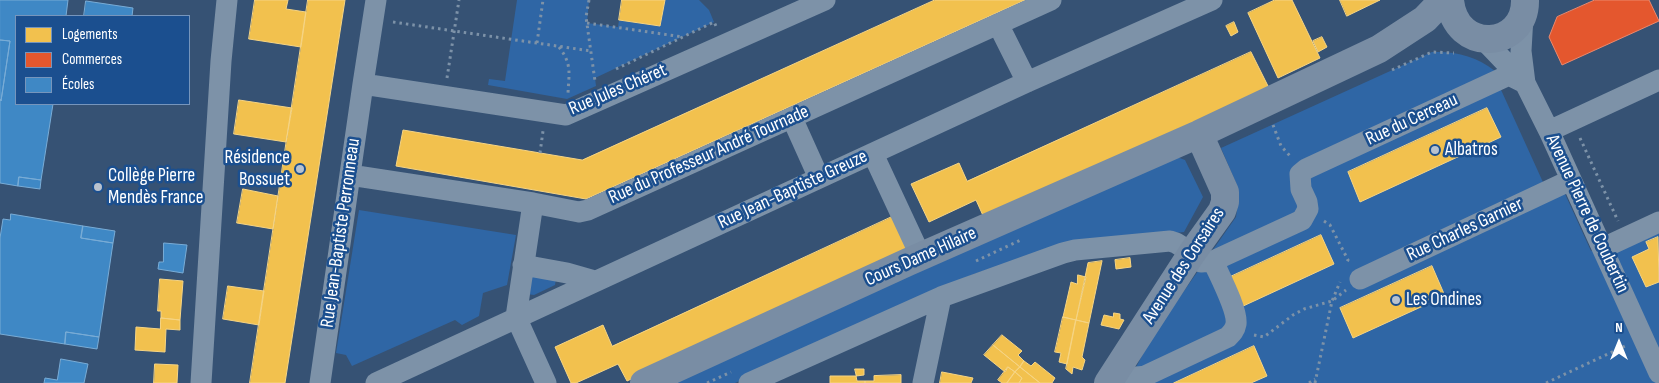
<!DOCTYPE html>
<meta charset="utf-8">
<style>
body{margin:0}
#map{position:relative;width:1659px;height:383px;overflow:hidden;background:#365274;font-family:"Sofia Sans Condensed",sans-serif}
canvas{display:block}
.legend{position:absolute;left:15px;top:15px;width:175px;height:90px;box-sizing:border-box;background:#1b4f8f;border:1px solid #7695bc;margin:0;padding:6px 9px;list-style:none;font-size:15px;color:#fff}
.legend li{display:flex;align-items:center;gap:10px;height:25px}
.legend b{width:25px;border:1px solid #7695bc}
.north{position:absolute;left:1594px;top:318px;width:50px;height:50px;-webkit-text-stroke:4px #1b4f8f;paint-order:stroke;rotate:0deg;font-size:14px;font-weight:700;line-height:20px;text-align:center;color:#fff}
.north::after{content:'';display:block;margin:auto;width:18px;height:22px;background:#fff;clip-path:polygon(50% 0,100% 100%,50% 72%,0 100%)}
</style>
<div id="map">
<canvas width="1659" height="383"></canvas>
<ul class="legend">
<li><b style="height:14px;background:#f2c14e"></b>Logements</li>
<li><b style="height:14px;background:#e4572e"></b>Commerces</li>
<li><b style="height:14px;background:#3f88c5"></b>Écoles</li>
</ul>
<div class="north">N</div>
</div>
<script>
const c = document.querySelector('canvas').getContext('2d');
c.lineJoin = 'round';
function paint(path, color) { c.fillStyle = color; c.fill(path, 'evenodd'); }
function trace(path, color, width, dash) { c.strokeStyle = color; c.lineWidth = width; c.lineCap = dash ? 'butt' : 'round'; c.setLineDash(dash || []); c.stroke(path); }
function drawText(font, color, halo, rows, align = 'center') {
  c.font = font + ' "Sofia Sans Condensed",sans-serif'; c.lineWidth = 5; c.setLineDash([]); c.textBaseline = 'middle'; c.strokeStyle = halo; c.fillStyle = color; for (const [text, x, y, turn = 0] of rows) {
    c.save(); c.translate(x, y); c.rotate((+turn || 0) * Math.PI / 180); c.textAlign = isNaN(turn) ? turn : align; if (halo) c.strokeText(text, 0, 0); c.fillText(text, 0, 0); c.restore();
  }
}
const green = new Path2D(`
 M517 0H589L587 23 618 27 619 20 660 26 665 0H699L709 10 714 22 595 78 596 86 567 99 488 85 489 79 505 81Z
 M1432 52C1456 51 1476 56 1495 71L1497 81 1547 191 1561 185 1591 251 1609 245 1659 222V383H1128L1151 338 1236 217 1239 196 1236 183 1221 148Z
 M1177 157 1185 160 1203 197 1184 232 1065 245 974 274 735 383H674L1164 159Z
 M359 210 516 235 507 285 483 293 479 316 462 325 455 320 352 366 346 355 336 353Z
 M529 276 556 279 555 285 534 295 527 294Z`);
const homes = new Path2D(`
 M255 0H288L286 9 306 12 301 47 249 39Z
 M308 0H345L285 383H250Z
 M622 0H665L660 26 619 20Z
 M935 0H1025L586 199 396 166 403 130 582 160Z
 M1275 0H1292L1320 58 1278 78 1248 13Z
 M1340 0H1380L1347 16Z
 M1234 22 1238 32 1231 36 1226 26Z
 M1322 37 1327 47 1318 52 1313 41Z
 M1251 52 1270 90 985 220 976 200 929 222 911 184 959 163 967 181Z
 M239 100 292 108 286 142 234 134Z
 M1487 108 1501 137 1360 202 1348 172Z
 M243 189 278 196 273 229 237 223Z
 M894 216 910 251 627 381 618 364 576 383H571L555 347 603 325 612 346Z
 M1321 235 1334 264 1241 307 1228 278Z
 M1658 237 1659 282 1646 287 1632 257 1649 249 1646 242Z
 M1130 258 1131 267 1116 269 1115 260Z
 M1102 261 1089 323 1076 320 1088 263Z
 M1432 266 1445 296 1353 338 1340 308Z
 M1078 275 1086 277 1076 320 1063 317 1071 282 1077 284Z
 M160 279 183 281 180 320 161 318V311H158Z
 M228 286 264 291 259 325 223 319Z
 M1114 313 1120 314V319L1124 320 1119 329 1101 325 1104 315 1113 317Z
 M1063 317 1076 320 1067 364 1059 362 1061 353 1055 352Z
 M161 318 180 320V330L166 329 165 352 135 350 136 327 160 329Z
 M1076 320 1089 323 1082 357 1085 360 1082 370 1073 367 1072 374 1066 369Z
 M1002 335 1022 351 1018 355 1024 361 1020 367 993 345Z
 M993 345 1020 367 1015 372 1008 367 1005 372 984 355Z
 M1254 346 1267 376 1251 383H1174Z
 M1024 361 1031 366 1035 362 1055 378 1052 383H1040L1020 367Z
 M155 364 178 365 177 383H154Z
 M1008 367 1015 372 1007 383H1002L998 380Z
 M1020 367 1040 383H1019L1022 378 1015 372Z
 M855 369H864V375L856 376 857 381H865V383H830V376H856Z
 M942 372 973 378 971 383H940Z
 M1015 372 1022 378 1019 383H1007Z
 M901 375V383H865V381H874V376Z`);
const shops = new Path2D(`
 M1595 0H1649L1659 21 1562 65 1549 37 1557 17Z`);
const schools = new Path2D(`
 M0 0H68L66 16H16V104H53L41 180 19 177 18 186 0 183V99L1 101 10 41 0 40Z
 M86 1 133 8 132 16H84Z
 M0 40 10 41 1 101 0 99Z
 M19 177 41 180 40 189 18 186Z
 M11 214 83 226 81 238 113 243 99 337 66 332 65 344 0 334V238L3 219 10 220Z
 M83 226 115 231 113 243 81 238Z
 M164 243 187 245 183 273 158 269 159 262H163Z
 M66 332 99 337 97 349 65 344Z
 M61 359 88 364 84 383H44L45 378 57 380Z`);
const path = new Path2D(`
 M589 0 586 17 595 81
 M393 22 591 51
 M587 23 683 37
 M537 43 543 0
 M559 47C572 64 569 73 568 93
 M616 69 714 22 716 26
 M1392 70 1432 52 1454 53
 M447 78 459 0
 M1273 125 1281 146 1290 156
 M1580 138 1618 221
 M540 153 543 131
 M1324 221 1330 225 1348 260 1346 264
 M976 261 1023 239
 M1254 335 1264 337 1293 315 1304 309 1332 301 1346 290
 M707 383 731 372
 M1309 383 1315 379
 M1315 383 1332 301 1340 282
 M1546 383 1625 346`);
const street = new Path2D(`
 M376 0 363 84 566 115 825 0
 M1523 16 1521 51 1525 83
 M998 24 1027 82
 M1483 39 1525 83 1549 131 1659 373
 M792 118 819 178
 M1549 131 1659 80
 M873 154 921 257
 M350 175 533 203 579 212 588 210 1051 0
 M533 203 516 317 546 383
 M1603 248 1659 222
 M1189 257 1201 262 1213 261 1302 220 1308 209 1307 202 1301 189 1300 174 1306 169 1509 75 1525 83
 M523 265 567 273 595 281
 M1360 279 1571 180
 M1115 371C1126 377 1133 378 1145 376L1228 337C1232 333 1235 330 1236 324 1238 310 1219 275 1213 261
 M201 383 221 61 227 0
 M320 383 363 84
 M376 383 1027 82 1212 0
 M749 383 941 297 1063 253 1075 250 1170 241 1176 243 1192 253
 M923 383 941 297`);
const secondary = new Path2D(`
 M1450 0C1455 55 1526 49 1525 0
 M644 383 908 262 1199 134 1379 49 1425 19 1443 0
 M1108 383 1192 253 1222 211 1225 202V192L1199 134`);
const markers = [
 [1435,150,5,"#b9c2ce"],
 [300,169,5,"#b9c2ce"],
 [98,187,5,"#b9c2ce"],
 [1396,300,5,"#b9c2ce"]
];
const streetNames = [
 ["Rue Jules Chéret",618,90,-23],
 ["Rue du Cerceau",1412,120,-25],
 ["Rue du Professeur André Tournade",709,155,-24],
 ["Rue Jean-Baptiste Greuze",793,190,-25],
 ["Avenue Pierre de Coubertin",1587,214,65],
 ["Rue Charles Garnier",1465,230,-25],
 ["Rue Jean-Baptiste Perronneau",341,233,-82],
 ["Cours Dame Hilaire",921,257,-24],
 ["Avenue des Corsaires",1184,266,-57]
];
const poiNames = [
 ["Albatros",1445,150],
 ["Résidence",290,158,"right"],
 ["Bossuet",290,180,"right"],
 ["Collège Pierre",108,176],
 ["Mendès France",108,198],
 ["Les Ondines",1406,300]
];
paint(green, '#2f66a5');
paint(homes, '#f2c14e');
trace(homes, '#f6d483', 1);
paint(shops, '#e4572e');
trace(shops, '#ec896d', 1);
paint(schools, '#3f88c5');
trace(schools, '#79acd6', 1);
trace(path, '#7d92a8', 3, [2.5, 4]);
trace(street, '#7d92a8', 21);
trace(secondary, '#798da4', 28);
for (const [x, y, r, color] of markers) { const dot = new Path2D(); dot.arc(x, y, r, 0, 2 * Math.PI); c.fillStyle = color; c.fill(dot); trace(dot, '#1b4f8f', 2); }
drawText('19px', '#fff', '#1b4f8f', streetNames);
drawText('19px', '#fff', '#1b4f8f', poiNames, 'left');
</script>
